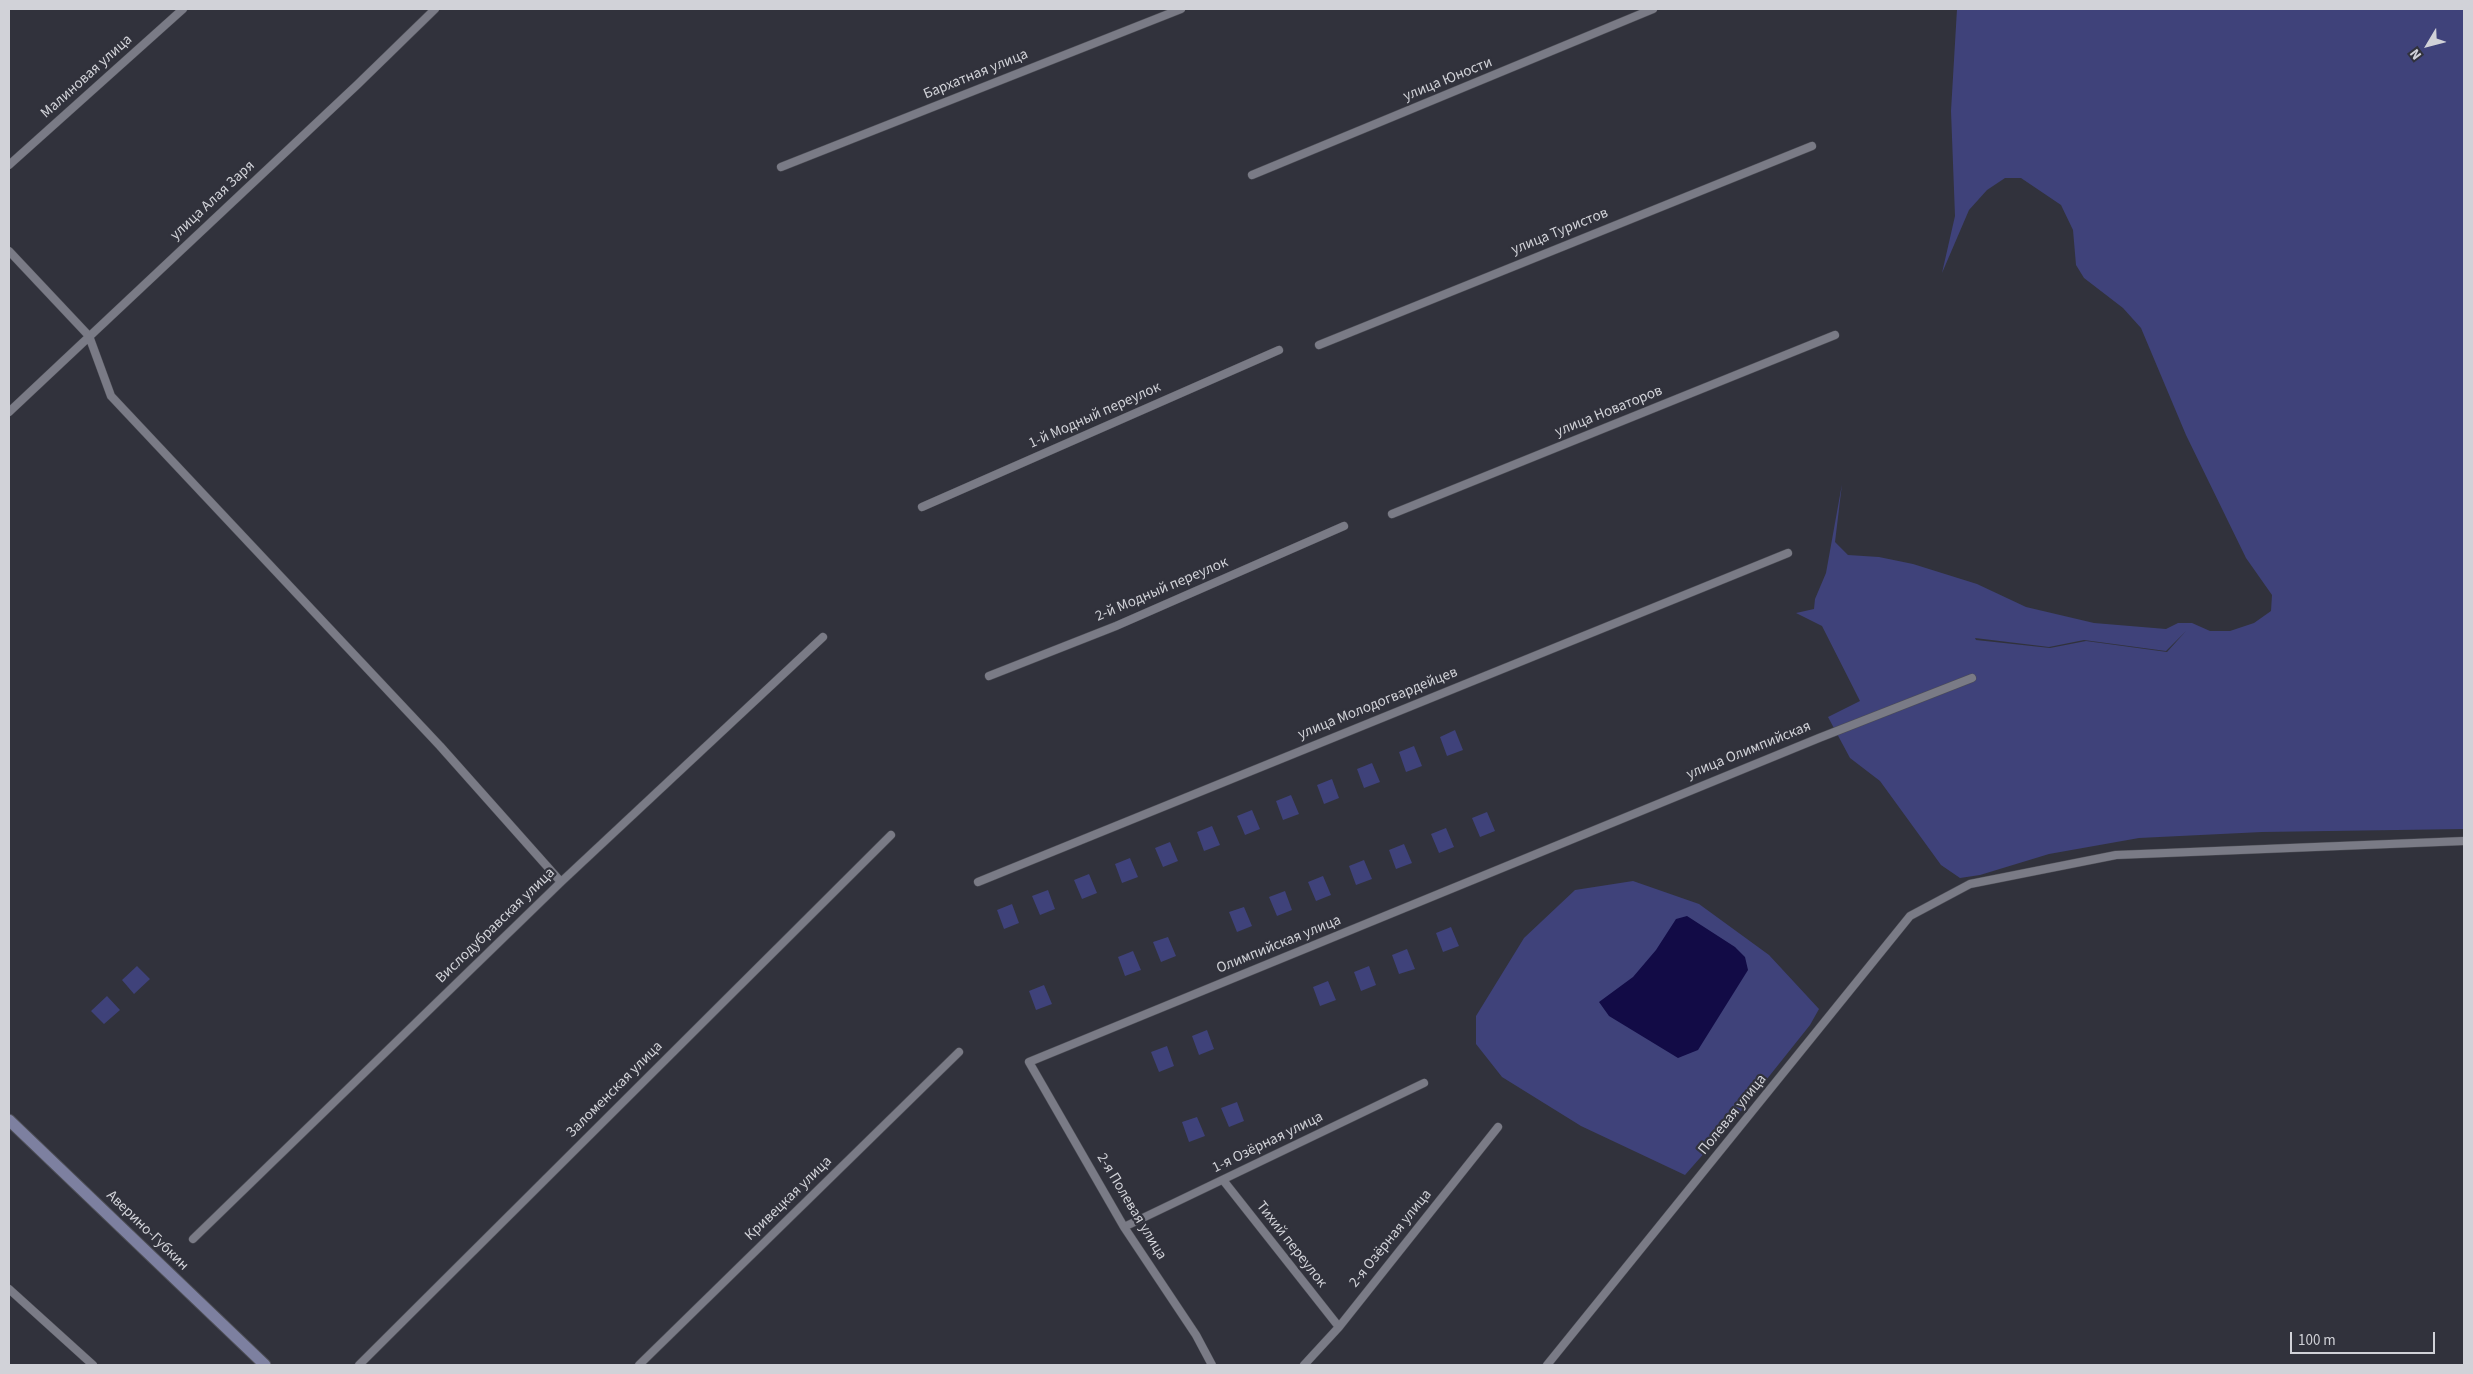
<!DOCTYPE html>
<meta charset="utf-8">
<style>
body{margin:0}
#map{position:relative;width:2473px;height:1374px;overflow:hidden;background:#31323c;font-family:"Source Sans 3",sans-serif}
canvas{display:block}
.frame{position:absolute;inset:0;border:10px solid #d1d2d8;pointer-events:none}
.north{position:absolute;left:2403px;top:20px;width:50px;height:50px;-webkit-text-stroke:4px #31323c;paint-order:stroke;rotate:233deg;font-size:14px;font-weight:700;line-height:20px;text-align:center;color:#d1d2d8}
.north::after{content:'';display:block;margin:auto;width:18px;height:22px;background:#d1d2d8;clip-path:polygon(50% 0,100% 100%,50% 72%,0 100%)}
.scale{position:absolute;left:2290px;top:1332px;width:145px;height:22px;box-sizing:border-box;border:2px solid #d1d2d8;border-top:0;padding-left:6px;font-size:15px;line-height:18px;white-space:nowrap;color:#d1d2d8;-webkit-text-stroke:4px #31323c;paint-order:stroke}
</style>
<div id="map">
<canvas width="2473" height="1374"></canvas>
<div class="frame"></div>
<div class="north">N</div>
<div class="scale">100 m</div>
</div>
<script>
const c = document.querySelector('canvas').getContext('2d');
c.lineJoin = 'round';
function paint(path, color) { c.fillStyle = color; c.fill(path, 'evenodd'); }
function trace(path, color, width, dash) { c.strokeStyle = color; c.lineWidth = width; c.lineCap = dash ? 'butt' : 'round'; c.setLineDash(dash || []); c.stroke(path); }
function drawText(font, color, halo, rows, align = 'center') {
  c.font = font + ' "Source Sans 3",sans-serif'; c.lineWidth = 4.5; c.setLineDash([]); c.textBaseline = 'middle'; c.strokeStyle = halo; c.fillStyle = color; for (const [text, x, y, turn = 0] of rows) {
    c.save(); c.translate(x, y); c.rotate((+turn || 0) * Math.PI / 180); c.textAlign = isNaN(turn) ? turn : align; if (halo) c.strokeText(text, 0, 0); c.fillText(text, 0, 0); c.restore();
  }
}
const green = new Path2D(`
 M1957 9H2464V829L2262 832 2139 838 2049 854 1980 875 1960 878 1941 865 1880 781 1850 758 1828 717 1860 701 1822 626 1796 613 1814 609 1815 599 1826 573 1842 484 1835 542 1848 555 1879 557 1913 564 1977 584 2026 607 2094 623 2166 629 2178 623H2192L2210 631H2230L2254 623 2271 611 2272 595 2246 558 2186 435 2141 328 2123 308 2084 278 2076 265 2073 230 2061 205 2021 178H2005L1987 190 1969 210 1942 273 1955 216 1951 111ZM2186 631 2167 652 2086 641 2050 648 1976 640 1975 638 2049 647 2084 640 2166 651Z
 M1455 730 1463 750 1447 756 1440 737Z
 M1414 746 1422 766 1406 772 1399 752Z
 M1372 763 1380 782 1364 788 1357 769Z
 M1332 779 1339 798 1324 804 1317 785Z
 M1291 795 1299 814 1283 820 1276 801Z
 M1252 810 1260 829 1245 835 1237 816Z
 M1487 812 1495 831 1480 837 1472 818Z
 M1212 826 1220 845 1204 851 1197 832Z
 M1446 828 1454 847 1439 853 1431 834Z
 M1170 842 1178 861 1163 867 1155 848Z
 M1404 844 1412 863 1396 869 1389 850Z
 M1130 858 1138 877 1122 883 1115 864Z
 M1364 860 1372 879 1356 885 1349 866Z
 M1089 874 1097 893 1082 899 1074 880Z
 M1323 876 1331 895 1316 901 1308 882Z
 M1633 881 1699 904 1769 955 1819 1009 1810 1025 1743 1109 1685 1175 1581 1126 1502 1077 1476 1044V1016L1524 938 1575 890Z
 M1048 890 1055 909 1040 915 1032 896Z
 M1285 891 1292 910 1277 916 1269 897Z
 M1012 904 1019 923 1004 929 997 910Z
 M1244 907 1252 926 1237 932 1229 912Z
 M1451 927 1459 946 1443 952 1436 933Z
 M1168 937 1176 956 1161 962 1153 942Z
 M1407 949 1415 969 1399 974 1392 955Z
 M1133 951 1141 970 1125 976 1118 957Z
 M137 966 150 979 134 994 122 980Z
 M1369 966 1376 985 1361 991 1354 972Z
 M1328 981 1336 1000 1320 1006 1313 987Z
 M1044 985 1052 1004 1036 1010 1029 991Z
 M107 996 120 1010 104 1024 91 1011Z
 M1207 1030 1214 1049 1199 1055 1192 1036Z
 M1167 1046 1174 1066 1159 1072 1151 1052Z
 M1237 1102 1244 1121 1229 1127 1221 1108Z
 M1197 1117 1205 1136 1189 1142 1182 1122Z`);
const water = new Path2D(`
 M1687 916 1735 947 1745 957 1748 970 1698 1050 1678 1058 1609 1016 1599 1002 1633 977 1656 950 1676 919Z`);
const street = new Path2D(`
 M9 165 183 9
 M781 167 1181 9
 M1252 175 1653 9
 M9 251 89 336 111 396 440 746 561 882
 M1319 345 1812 146
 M9 412 358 84 435 9
 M922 507 1279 350
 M1392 514 1835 335
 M989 676 1116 626 1344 526
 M978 882 1788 553
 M1223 1180 1339 1327
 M1124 1227 1424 1083
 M193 1239 561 882 823 637
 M9 1289 93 1365
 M359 1365 891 835
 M639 1365 959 1052
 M1212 1365 1196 1335 1124 1227 1029 1062 1819 738 1972 678
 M1304 1365 1339 1327 1498 1127
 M1547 1365 1910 916 1970 884 2116 855 2464 841`);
const secondary = new Path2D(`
 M9 1120 265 1365`);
const streetNames = [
 ["Бархатная улица",976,75,-22],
 ["Малиновая улица",87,77,-42],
 ["улица Юности",1448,80,-22],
 ["улица Алая Заря",213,201,-43],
 ["улица Туристов",1560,232,-22],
 ["улица Новаторов",1609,412,-22],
 ["1-й Модный переулок",1095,416,-24],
 ["2-й Модный переулок",1162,590,-23],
 ["улица Молодогвардейцев",1378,704,-22],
 ["улица Олимпийская",1749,751,-22],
 ["Вислодубравская улица",496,926,-44],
 ["Олимпийская улица",1279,945,-22],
 ["Заломенская улица",615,1090,-45],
 ["Полевая улица",1733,1115,-51],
 ["1-я Озёрная улица",1268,1143,-26],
 ["Кривецкая улица",789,1199,-44],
 ["2-я Полевая улица",1131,1207,59],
 ["Аверино-Губкин",147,1231,44],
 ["2-я Озёрная улица",1391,1239,-51],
 ["Тихий переулок",1291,1245,52]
];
paint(green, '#3f427a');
paint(water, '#120b46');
trace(street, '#4d4e56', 9);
trace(secondary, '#4d4e56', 13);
trace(street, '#7a7b86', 8);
trace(secondary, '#7d80a0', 11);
drawText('15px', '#d1d2d8', '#31323c', streetNames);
</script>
